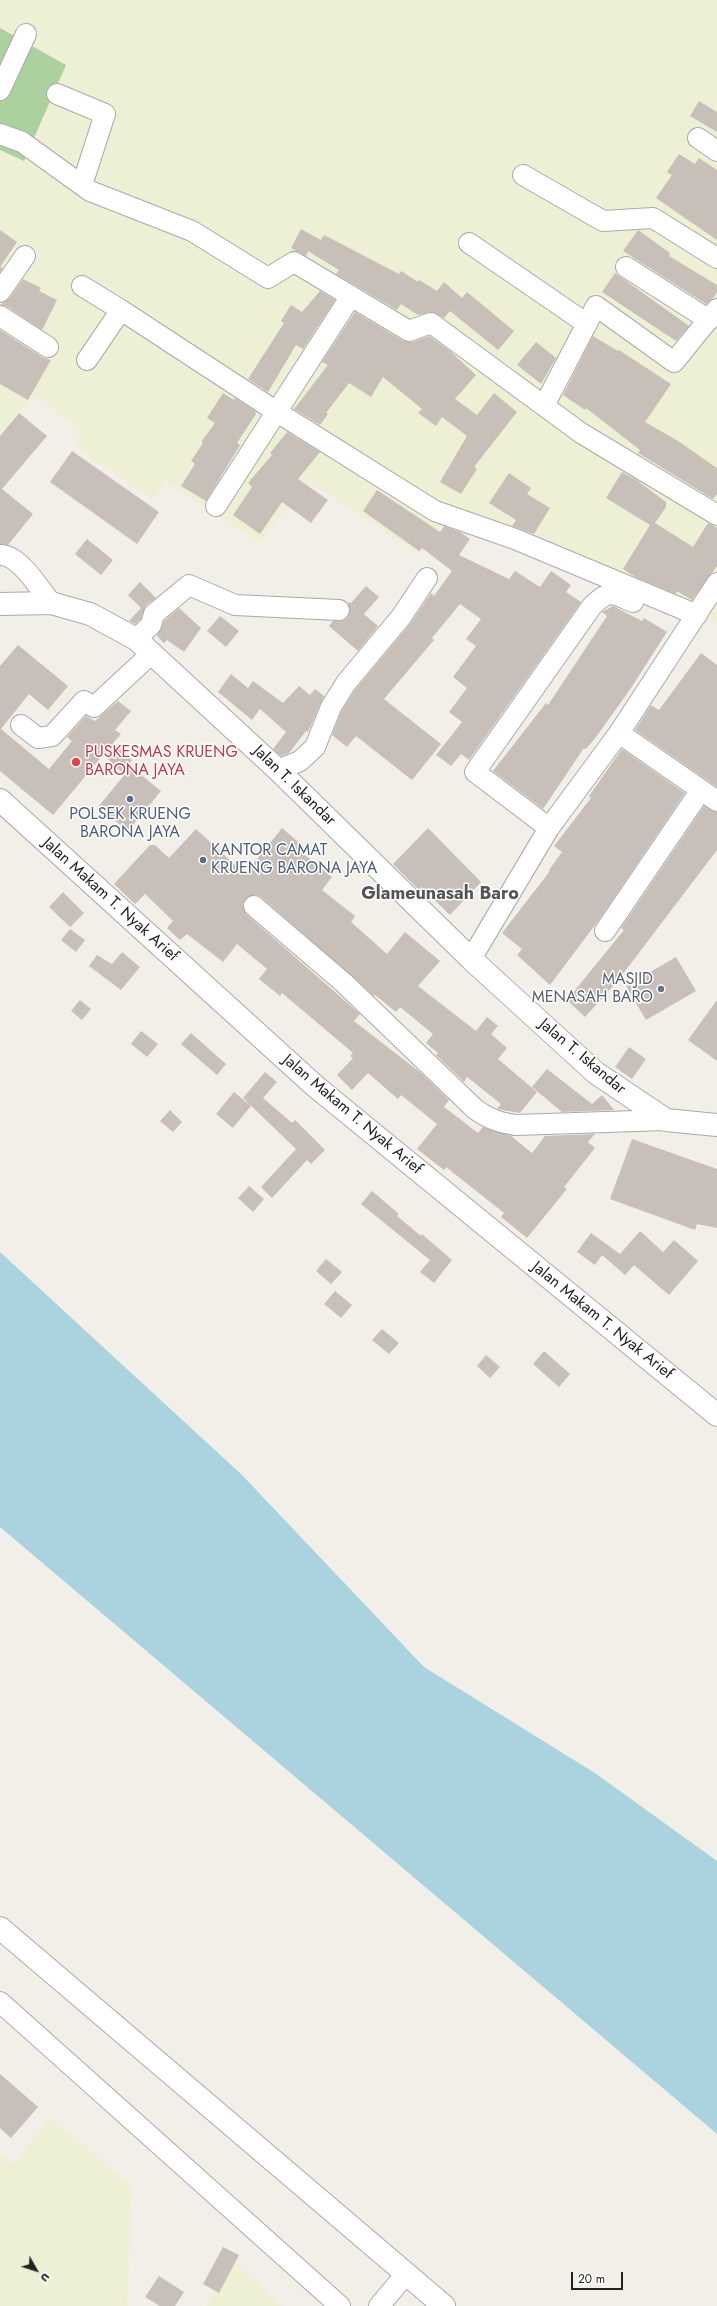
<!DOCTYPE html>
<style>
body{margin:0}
#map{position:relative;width:717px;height:2306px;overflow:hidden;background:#f2efe9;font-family:Jost,sans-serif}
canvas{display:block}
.north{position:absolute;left:16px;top:2250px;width:40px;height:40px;-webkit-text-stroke:3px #fff;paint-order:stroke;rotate:129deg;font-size:11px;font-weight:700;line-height:16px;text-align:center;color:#222}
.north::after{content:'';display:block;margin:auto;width:14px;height:18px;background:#222;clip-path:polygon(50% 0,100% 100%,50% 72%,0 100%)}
.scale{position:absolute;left:571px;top:2272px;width:52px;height:18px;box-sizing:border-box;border:2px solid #222;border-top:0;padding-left:5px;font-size:12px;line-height:14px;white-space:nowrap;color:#222;-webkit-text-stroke:3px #fff;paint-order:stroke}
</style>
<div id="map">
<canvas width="717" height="2306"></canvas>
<div class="north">U</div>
<div class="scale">20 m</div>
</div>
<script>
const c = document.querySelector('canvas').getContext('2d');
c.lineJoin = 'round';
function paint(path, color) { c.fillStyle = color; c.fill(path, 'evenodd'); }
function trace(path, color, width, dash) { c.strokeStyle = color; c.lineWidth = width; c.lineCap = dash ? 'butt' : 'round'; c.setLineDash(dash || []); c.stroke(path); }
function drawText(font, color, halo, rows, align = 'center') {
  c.font = font + ' Jost,sans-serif'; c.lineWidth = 3; c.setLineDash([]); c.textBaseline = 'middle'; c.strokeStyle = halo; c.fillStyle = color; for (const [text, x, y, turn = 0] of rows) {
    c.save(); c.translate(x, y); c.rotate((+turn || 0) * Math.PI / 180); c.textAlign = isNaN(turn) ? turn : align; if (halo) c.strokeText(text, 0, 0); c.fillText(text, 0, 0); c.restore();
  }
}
const farmland = new Path2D(`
 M0 0H717V622L474 527 450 514 420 555 309 481 259 543 167 482 151 499 74 445 83 431 34 395 0 433V150L25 161 66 65 0 28Z
 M50 2117 132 2186 127 2306H0V2153L14 2165Z
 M230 2257 283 2306H207Z`);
const forest = new Path2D(`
 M0 28 66 65 24 161 0 150Z`);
const water = new Path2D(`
 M0 1252 242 1475 424 1667 595 1773 717 1861V2134L0 1527Z`);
const building = new Path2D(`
 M699 101 717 112V132L690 116Z
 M679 154 695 164 699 158 717 170V240L656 198 672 175 667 172Z
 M301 229 321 240 324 235 399 274 401 271 418 282 419 280 437 291 444 282 462 298 467 292 514 331 498 350 450 311 444 318 432 312 418 315 401 304 397 310 336 274 339 270 308 251 306 256 291 248Z
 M0 230 17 242 0 267 3 268 0 272Z
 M638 230 670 253 669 256 717 285V292L713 298 706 304 623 251Z
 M615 273 689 326 676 341 602 292Z
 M23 279 41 288 39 291 57 300 42 330 6 306 0 305 9 299Z
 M320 291 335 300 303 349 296 345 268 392 248 379 284 323 281 321 291 305 302 312Z
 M355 312 403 341 412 342 429 336 450 351 476 375 455 399 477 415 494 393 517 412 474 467 477 469 461 494 440 482 467 436 442 417 436 426 418 413 422 409 383 377 371 397 349 383 326 413 328 414 320 425 294 409 328 365 322 362Z
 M0 330 42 357 51 360 28 400 0 384Z
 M593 336 618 351 619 350 671 384 645 422 678 441 717 468V494L713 499 638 453 640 450 586 408 585 410 563 395Z
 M536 342 556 358 541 384 517 365Z
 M223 393 234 400 235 398 255 411 256 414 237 443 240 445 206 501 181 486 195 464 191 461 203 443 201 442 215 423 207 418Z
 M19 413 47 436 2 489 33 514 8 545 0 544V436Z
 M287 432 320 452 298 479 328 500 311 523 282 502 260 534 233 515 252 487 248 483 272 455 270 453Z
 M72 451 159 512 137 544 50 482Z
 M622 472 635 479 666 502V507L655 523 693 547 708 523 717 528V566L692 600 677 591 676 594 637 578 623 569 650 525 606 498Z
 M509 473 531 488 527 494 550 508 534 534 512 526 516 520 489 503Z
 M377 490 440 532 444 526 460 532 470 539 459 555 509 579 515 571 540 587 551 571 571 585 566 592 581 602 469 760 461 754 451 766 436 755 462 722 449 712 467 688 453 677 476 646 466 639 481 619 460 604 432 638 434 640 384 699 441 744 412 780 356 736 347 747 332 735 341 712 355 690 410 624 431 593 434 596 452 571 422 548 419 551 363 511Z
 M87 539 113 560 101 575 75 554Z
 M140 582 156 598 146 605 141 619 135 624 129 621 141 608 128 595Z
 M366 586 379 597 364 614 378 626 358 651 329 626 333 621 344 620 348 617 350 610 348 603 350 602 351 603Z
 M613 606 642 621 644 618 667 632 629 691 596 737 586 749 584 748 543 809 493 771 546 703 548 705 607 616 602 612Z
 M179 608 201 628 184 652 167 640 164 643 157 636 164 621Z
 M220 616 239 631 226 647 207 631Z
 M18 645 68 686 48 710 29 694 1 729 49 769 72 741 67 737 86 716 95 721 118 701 131 711 115 730 121 734 113 743 132 760 122 772 103 755 53 815 0 771V666Z
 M701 653 717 665V787L635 730 651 705 659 710Z
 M231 674 248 688 253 681 283 703 299 686 310 695 315 689 324 696 308 732 306 731 289 753 281 756 273 749 286 732 260 709 252 720 218 692Z
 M622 749 685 793 601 917 550 985 517 955 522 949 502 933 550 871 549 870 562 852 554 846 591 798 589 796Z
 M131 767 161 791 128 831 98 807Z
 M704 806 717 812V850L616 983 585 1017 567 1000 624 930 621 928Z
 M282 828 304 847 300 851 332 877 322 890 355 916 351 922 387 954 405 932 440 961 418 986 476 1031 487 1017 498 1026 491 1034 507 1048 498 1059 537 1092 520 1113 497 1109 501 1104 467 1077 464 1082 436 1055 438 1053 426 1043 433 1034 400 1007 396 1012 375 995 374 996 261 897 256 895 246 898 243 904 246 914 360 1014 354 1021 421 1073 449 1100 444 1107 478 1133 483 1127 511 1136 532 1153 545 1136 595 1134 588 1142 595 1148 564 1187 567 1189 527 1238 501 1217 504 1213 446 1167 444 1170 417 1149 437 1124 401 1095 398 1099 368 1073 352 1090 337 1075 353 1058 350 1056 353 1053 282 993 280 996 259 979 267 969 237 944 223 962 187 934 180 940 167 928 173 921 145 894 135 904 114 884 150 845H155L169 858 196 829 245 874Z
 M428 828 481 882 450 915 421 887 419 890 393 864Z
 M63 892 84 913 70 927 49 907Z
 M70 929 85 940 76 952 61 940Z
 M122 952 140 967 121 990 89 966 97 955 112 964Z
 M676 957 696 991 646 1020 626 986Z
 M80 1000 91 1009 82 1020 71 1011Z
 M717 1000V1061L688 1040Z
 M141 1031 158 1044 147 1057 131 1044Z
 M191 1033 226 1064 217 1075 181 1044Z
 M629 1047 646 1059 632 1079 615 1067Z
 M547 1069 592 1104 602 1095 614 1110 562 1112 532 1087Z
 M265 1072 277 1082 263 1098 292 1123 295 1120 325 1150 311 1164 307 1160 272 1198 261 1187 296 1149 243 1098Z
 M234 1092 251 1106 233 1128 216 1114Z
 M170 1110 182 1122 173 1132 160 1121Z
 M632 1139 717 1169V1228L697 1224 695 1230 610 1199Z
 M249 1186 264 1199 253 1212 238 1198Z
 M372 1191 399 1214 397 1216 421 1236 422 1234 452 1260 434 1283 420 1272 430 1260 361 1204Z
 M640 1231 663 1252 674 1240 698 1261 669 1295 634 1265 625 1275 602 1255 595 1265 577 1252 591 1233 620 1254Z
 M326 1259 342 1272 331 1284 316 1271Z
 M335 1291 352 1305 341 1318 324 1304Z
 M382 1329 399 1343 389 1354 372 1340Z
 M544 1351 570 1374 559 1387 533 1364Z
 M486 1355 500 1367 490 1378 477 1366Z
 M0 2074 38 2107 11 2138 0 2128Z
 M223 2247 239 2255 219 2293 203 2284Z
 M159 2276 184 2292 175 2306H160L145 2297Z`);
const minor = new Path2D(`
 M0 90 26 34
 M57 94 105 114 82 185
 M0 134 22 142 90 191 192 231 268 278 294 262 409 331 431 323 581 433 717 515
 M698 138 717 151
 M523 175 603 221 653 218 717 258
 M469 243 587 324
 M626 267 709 320
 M82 286 121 310 87 360
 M0 292 25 256
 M121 310 277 412 435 511 515 539 697 615
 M0 316 48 347
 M544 406 596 306 674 362 717 309
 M216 506 351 296
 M0 555C19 554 40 589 51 603
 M136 639 151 625 154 614 189 585 235 605 339 610
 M21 725 38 738 52 736 84 701 94 707 151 654
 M619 733 717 801
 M278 770 300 761 315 747 331 707 346 683 401 617 427 578
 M549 828 475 772 592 606C609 589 612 593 633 602
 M254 906 344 983 475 1109C489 1119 500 1123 516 1125L666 1120
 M605 931 701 790
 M471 959 549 828 619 733 717 583
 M0 2002 340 2306
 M379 2306 406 2274`);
const tertiary = new Path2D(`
 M0 604 51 603 90 614 136 639 278 770 471 959 596 1073 666 1120 717 1125
 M0 800 315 1086 717 1415
 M0 1928 444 2306`);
const markers = [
 [76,762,5,"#e0444e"],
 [130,799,4,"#5c6f8a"],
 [203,860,4,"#5c6f8a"],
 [661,989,4,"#6b7280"]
];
const healthNames = [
 ["PUSKESMAS KRUENG",85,753],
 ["BARONA JAYA",85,771]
];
const streetNames = [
 ["Jalan T. Iskandar",294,786,44],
 ["Jalan Makam T. Nyak Arief",110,900,42],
 ["Jalan T. Iskandar",582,1057,40],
 ["Jalan Makam T. Nyak Arief",352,1115,40],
 ["Jalan Makam T. Nyak Arief",602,1321,39]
];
const serviceNames = [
 ["POLSEK KRUENG",130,815],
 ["BARONA JAYA",130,833],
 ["KANTOR CAMAT",211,851,"left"],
 ["KRUENG BARONA JAYA",211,869,"left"]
];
const worshipNames = [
 ["MASJID",653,980],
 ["MENASAH BARO",653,998]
];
const quarterNames = [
 ["Glameunasah Baro",440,895]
];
paint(farmland, '#eef0d5');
paint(forest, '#add19e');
paint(water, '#aad3df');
paint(building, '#c7bfb8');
trace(minor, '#a9a9a9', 22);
trace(tertiary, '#a9a9a9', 24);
trace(minor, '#fff', 20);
trace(tertiary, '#fff', 22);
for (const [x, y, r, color] of markers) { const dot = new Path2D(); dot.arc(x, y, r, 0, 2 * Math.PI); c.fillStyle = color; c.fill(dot); trace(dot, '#fff', 1.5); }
drawText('16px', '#be3a42', '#fff', healthNames, 'left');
drawText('16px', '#222', '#fff', streetNames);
drawText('16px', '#4e5e75', '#fff', serviceNames);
drawText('16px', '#5b616d', '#fff', worshipNames, 'right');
drawText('bold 18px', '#555', '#fff', quarterNames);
</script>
